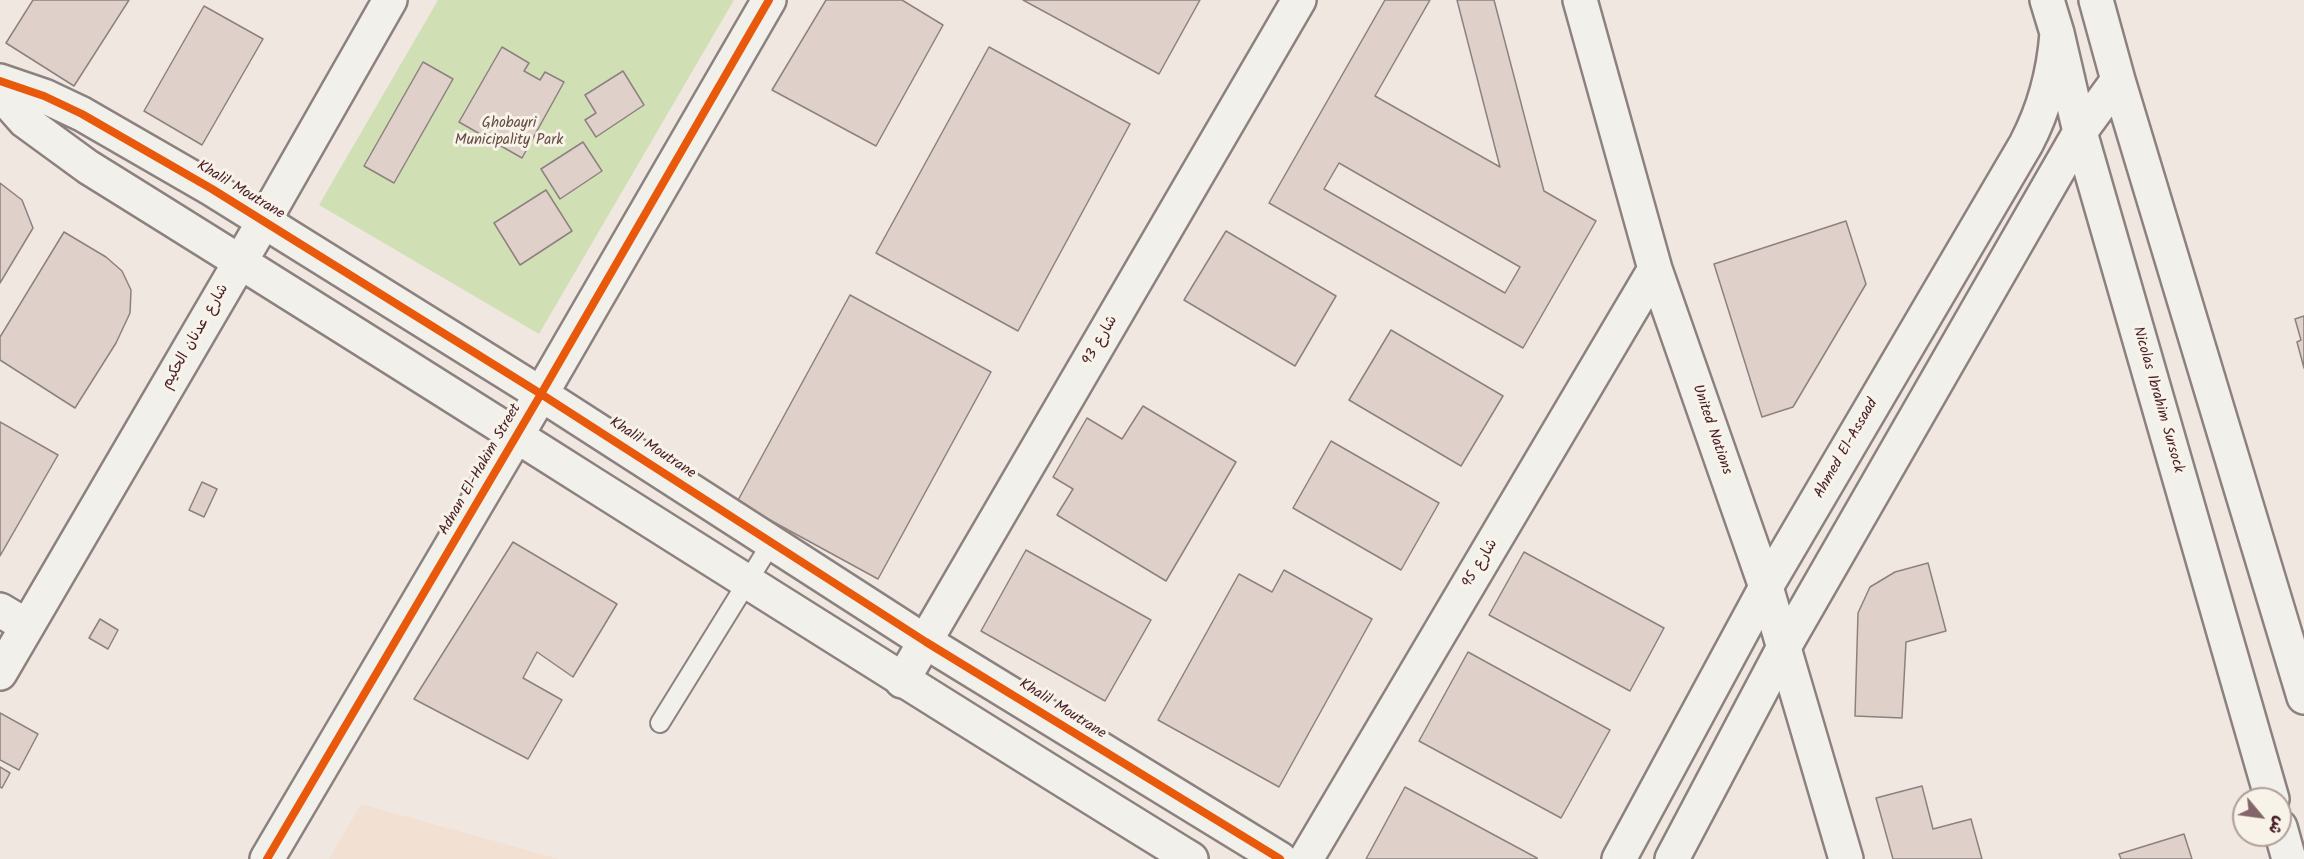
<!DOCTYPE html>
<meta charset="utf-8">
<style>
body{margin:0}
#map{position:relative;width:2304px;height:859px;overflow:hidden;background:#f0e8e0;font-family:Kalam,"Playpen Sans Arabic",sans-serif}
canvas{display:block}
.north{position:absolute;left:2232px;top:787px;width:60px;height:60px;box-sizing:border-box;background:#f7f3e8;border:2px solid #b29e9c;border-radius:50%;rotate:119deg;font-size:16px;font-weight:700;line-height:24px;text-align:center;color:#4a1f2b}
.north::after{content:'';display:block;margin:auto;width:21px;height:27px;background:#84656a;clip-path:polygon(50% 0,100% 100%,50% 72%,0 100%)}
</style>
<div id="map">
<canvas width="2304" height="859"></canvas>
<div class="north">ش</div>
</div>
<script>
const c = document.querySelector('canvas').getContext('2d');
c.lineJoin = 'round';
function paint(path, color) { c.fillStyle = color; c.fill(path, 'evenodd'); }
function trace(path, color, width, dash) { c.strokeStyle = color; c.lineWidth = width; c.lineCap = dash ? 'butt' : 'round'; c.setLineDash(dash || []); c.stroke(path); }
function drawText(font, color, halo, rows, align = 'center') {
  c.font = font + ' Kalam,"Playpen Sans Arabic",sans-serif'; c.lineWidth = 6; c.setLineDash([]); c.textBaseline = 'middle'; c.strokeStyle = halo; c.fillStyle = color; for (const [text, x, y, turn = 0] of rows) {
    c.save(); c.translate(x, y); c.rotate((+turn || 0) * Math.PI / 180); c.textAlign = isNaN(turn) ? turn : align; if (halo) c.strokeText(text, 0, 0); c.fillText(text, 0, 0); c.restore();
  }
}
const built = new Path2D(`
 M361 804 559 859H329Z`);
const green = new Path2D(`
 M438 0H734L539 334 319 205Z`);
const building = new Path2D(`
 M33 0H129L74 86 6 43Z
 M826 0H902L943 25 876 146 772 90Z
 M1023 0H1200L1159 74Z
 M1385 0H1430L1375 96 1500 167 1457 0H1494L1544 191 1596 221 1523 348 1269 203ZM1339 163 1520 267 1505 293 1324 189Z
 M204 6 263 39 202 145 144 111Z
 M502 47 529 63 524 71 540 80 545 72 564 82 522 158 459 122Z
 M989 47 1130 124 1018 331 876 253Z
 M423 62 453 79 394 183 364 166Z
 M623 71 644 105 596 137 585 120 596 113 585 95Z
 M583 142 602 171 560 199 541 169Z
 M0 183 22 200 33 228 0 283Z
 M546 190 572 231 520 265 494 223Z
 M1846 221 1866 284 1793 407 1762 417 1714 264Z
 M1226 231 1336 296 1295 366 1184 300Z
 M64 232 106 257 122 271 131 290 130 313 116 343 75 408 0 360V337Z
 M850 295 991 372 878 579 737 502Z
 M2304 316V368L2297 342 2301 340 2295 319Z
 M1391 330 1503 396 1461 466 1349 400Z
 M1143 406 1236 462 1166 581 1057 515 1073 489 1053 477 1087 418 1122 439Z
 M0 422 58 455 0 556Z
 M1331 441 1439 503 1401 570 1293 508Z
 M202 482 217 489 204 517 189 510Z
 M513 542 617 604 573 677 537 652 523 678 562 700 528 759 414 699Z
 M1026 550 1151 620 1105 701 981 631Z
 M1524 552 1664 628 1630 691 1489 615Z
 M1928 563 1946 631 1906 642 1902 718 1855 716 1858 613 1870 587 1895 572Z
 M1284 570 1372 619 1279 787 1158 720 1239 574 1272 592Z
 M100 619 118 630 108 649 89 638Z
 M1468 652 1610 730 1561 818 1419 741Z
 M0 713 38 734 19 770 0 760Z
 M0 767 10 773 2 788 0 787Z
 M1922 786 1933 829 1971 819 1982 859H1893L1876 798Z
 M1405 787 1537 858V859H1366Z
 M2184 834 2192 859H2121L2119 854Z`);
const lane = new Path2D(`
 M660 723 772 542`);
const street = new Path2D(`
 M1580 0 1655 269 1766 587 1846 859
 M0 610 27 626
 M902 681 1299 0
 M1306 859 1655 269`);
const secondary = new Path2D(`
 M2047 0 2057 33 2080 132 2272 799
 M2096 0 2118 80 2304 697
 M0 81 44 96 82 114 212 189 541 394 926 642 1280 859
 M0 93 25 121 88 167C457 396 821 631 1191 859
 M0 673 264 221 390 0
 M2280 827 2289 859
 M267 859 541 394 769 0
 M1619 859 1766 587 2026 144C2045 108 2054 73 2057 33
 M1672 859 1784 647 2080 132 2118 80`);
const cycleway = new Path2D(`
 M0 81 44 96 82 114 212 189 541 394 926 642 1280 859
 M267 859 541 394 769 0`);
const parkNames = [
 ["Ghobayri",509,124],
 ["Municipality Park",509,141]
];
const streetNames = [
 ["Khalil Moutrane",240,191,31],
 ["شارع عدنان الحكيم",196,337,-60],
 ["شارع 93",1101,341,-60],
 ["Nicolas Ibrahim Sursock",2157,400,74],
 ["United Nations",1711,430,71],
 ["Khalil Moutrane",652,449,33],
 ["Ahmed El-Assaad",1847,449,-60],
 ["Adnan El-Hakim Street",481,470,-60],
 ["شارع 95",1481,564,-59],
 ["Khalil Moutrane",1062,710,32]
];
paint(built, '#f2e0d3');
paint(green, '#d1dfb5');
paint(building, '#dfd0c9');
trace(building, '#8d8180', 1.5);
trace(lane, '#8d8180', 22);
trace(street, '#8d8180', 38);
trace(secondary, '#8d8180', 38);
trace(lane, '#f2f0eb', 18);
trace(street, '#f2f0eb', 33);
trace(secondary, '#f2f0eb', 33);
trace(cycleway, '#e8590c', 8);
drawText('15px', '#664d44', '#f7f3e8', parkNames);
drawText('15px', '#4a1f2b', '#f7f3e8', streetNames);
</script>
